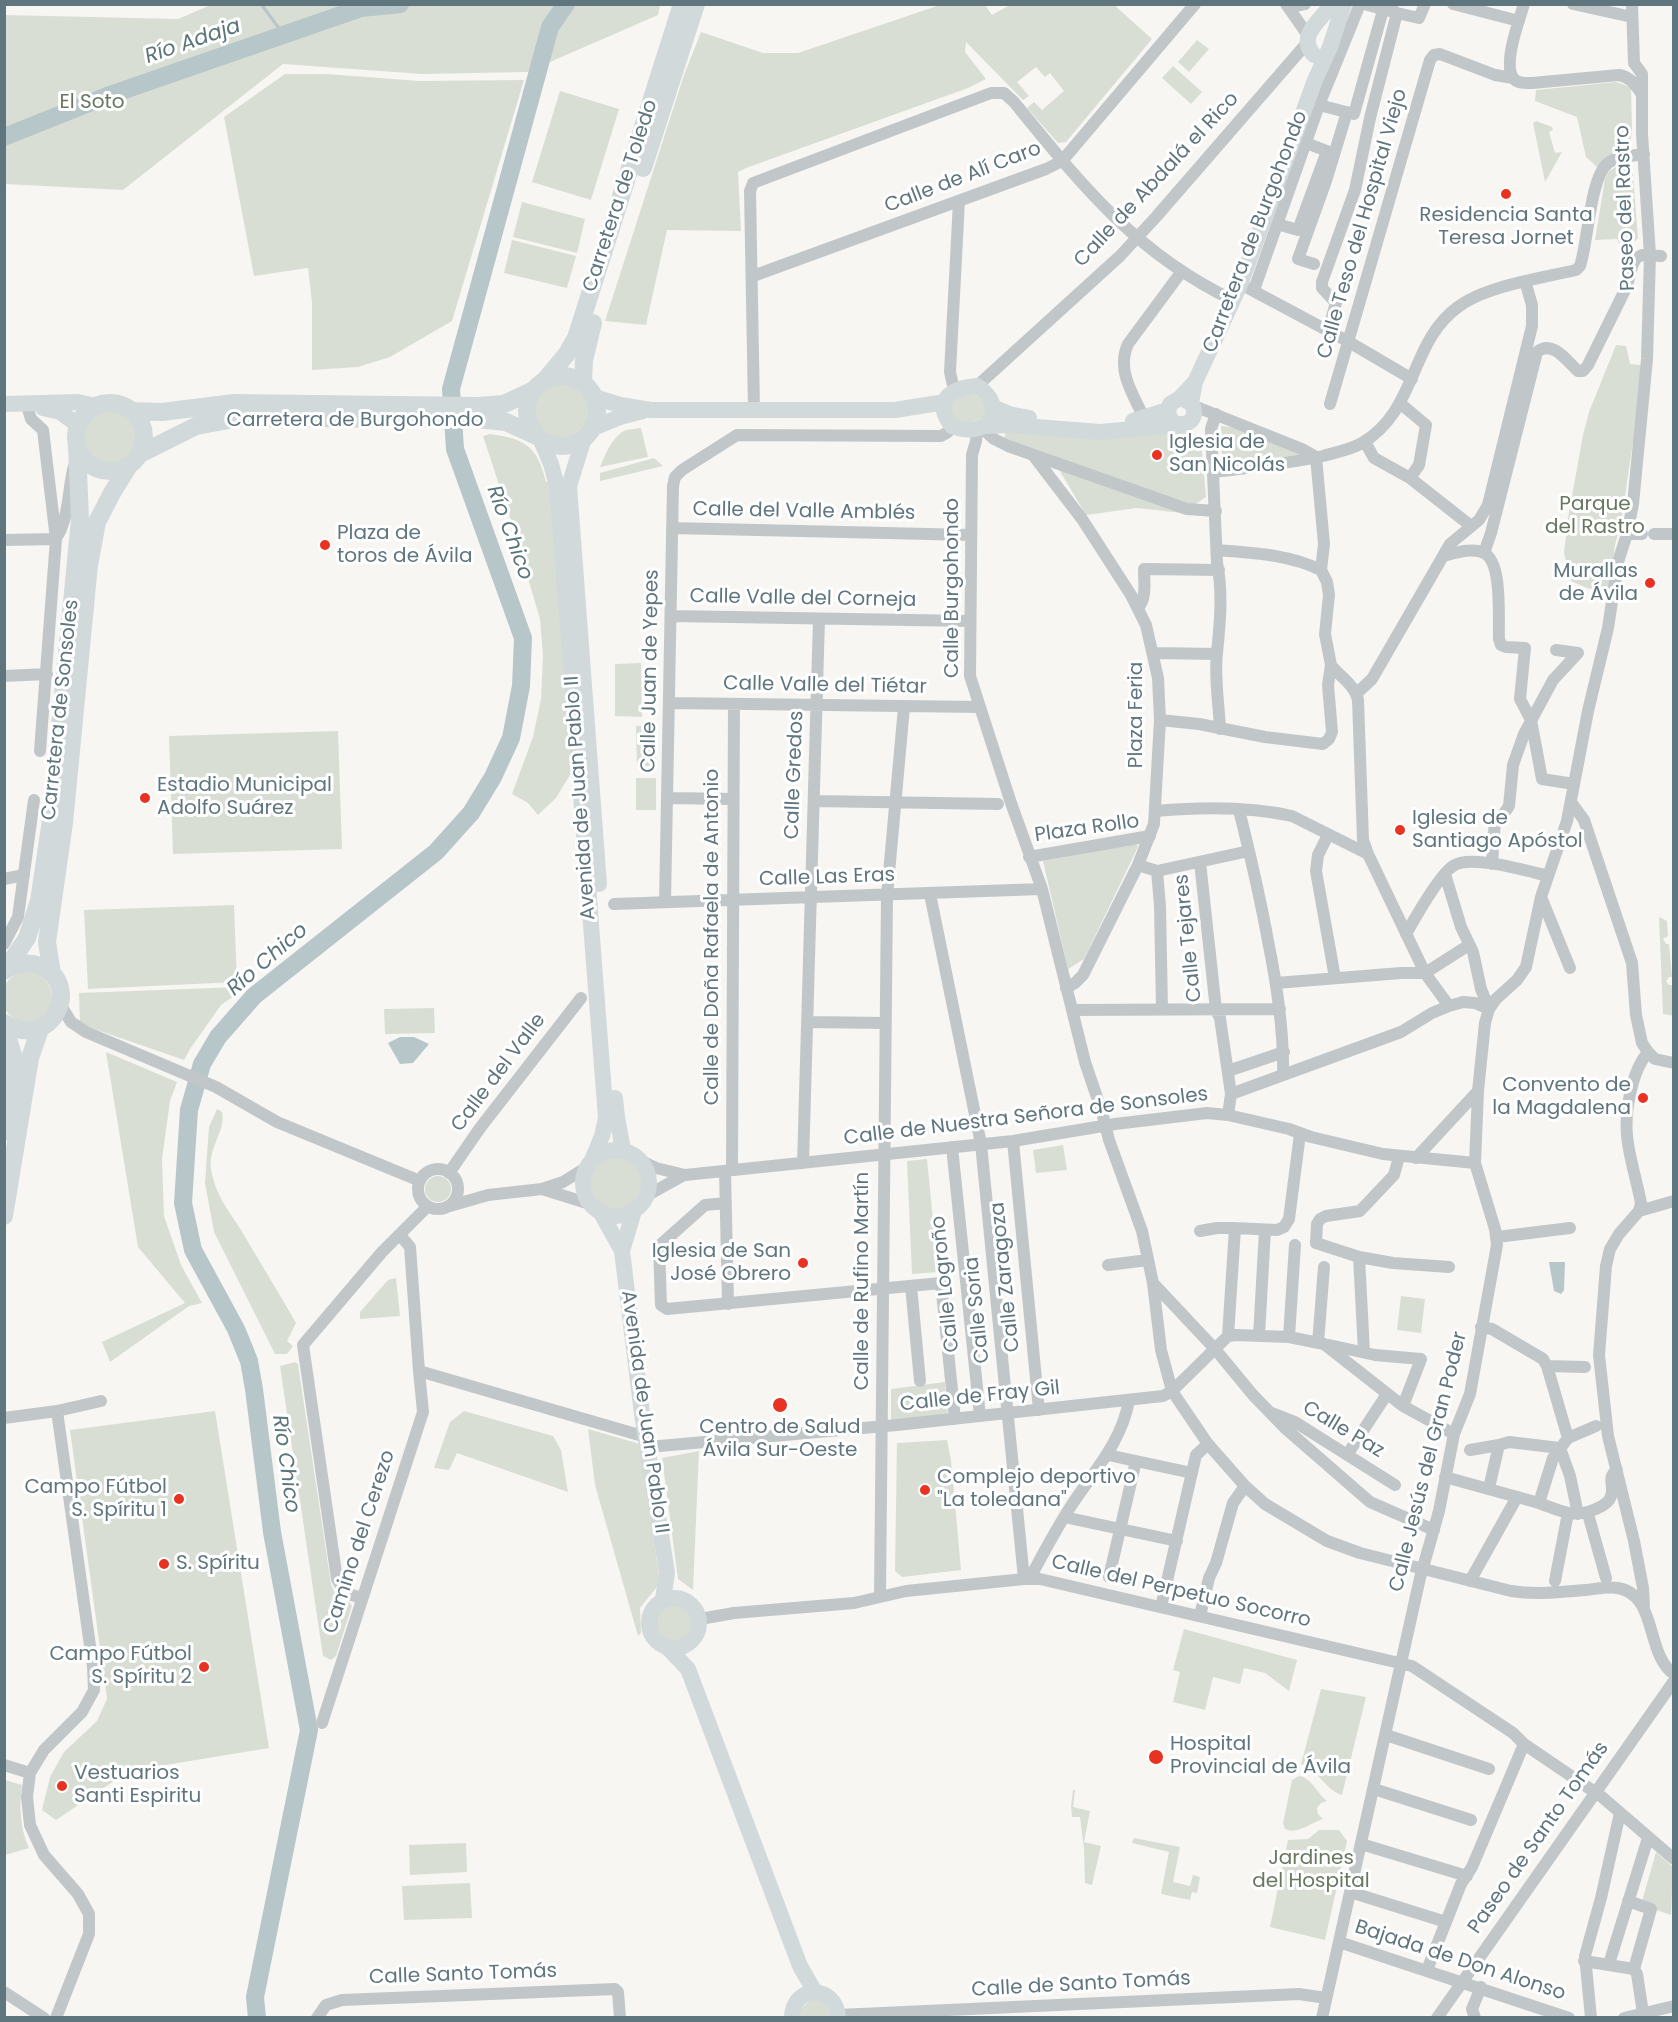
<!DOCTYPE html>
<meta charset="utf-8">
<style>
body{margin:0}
#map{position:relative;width:1678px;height:2022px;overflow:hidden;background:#f7f6f3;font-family:Poppins,sans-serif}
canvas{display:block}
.frame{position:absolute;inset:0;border:6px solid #60767f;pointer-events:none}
</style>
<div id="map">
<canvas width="1678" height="2022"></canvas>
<div class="frame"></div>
</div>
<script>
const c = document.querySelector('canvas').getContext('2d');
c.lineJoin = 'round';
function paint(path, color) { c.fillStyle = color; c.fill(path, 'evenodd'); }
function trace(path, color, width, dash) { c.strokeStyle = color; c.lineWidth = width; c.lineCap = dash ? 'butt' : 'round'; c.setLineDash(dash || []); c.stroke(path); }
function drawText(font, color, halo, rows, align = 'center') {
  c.font = font + ' Poppins,sans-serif'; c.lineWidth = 6; c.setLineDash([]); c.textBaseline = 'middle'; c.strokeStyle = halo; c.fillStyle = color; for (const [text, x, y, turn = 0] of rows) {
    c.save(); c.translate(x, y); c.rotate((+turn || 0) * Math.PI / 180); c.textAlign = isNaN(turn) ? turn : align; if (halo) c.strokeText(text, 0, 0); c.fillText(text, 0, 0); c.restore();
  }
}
const green = new Path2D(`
 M213 4H660V5L658 15 527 72 422 74 283 64 123 190 5 184V15L178 19Z
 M1113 4 1152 39 1066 142 1058 143 1027 108 1034 102 1042 110 1064 91 1050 73 1045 77 1036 67 1017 82 1029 96 1023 100 966 42 965 52 986 79 968 88 746 168 738 172 741 231 667 230 646 325 605 321 684 75 701 32 763 53H798L940 5H985L992 15 1010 5Z
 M1197 40 1209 49 1189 72 1178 62Z
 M1173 66 1202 92 1191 104 1162 78Z
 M285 74H327L419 81 524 80 452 321 390 357 358 367 312 370V303L308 268 254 276 224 117Z
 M1616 82 1631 87 1632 129 1630 148 1611 155 1598 168 1586 157 1577 117 1535 101 1536 90Z
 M560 91 619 109 591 200 532 182Z
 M1536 121 1552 127 1553 130 1549 132 1555 153 1562 152 1545 182 1533 123Z
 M1626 161H1630L1632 164 1638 238 1635 241 1619 243 1617 239 1595 240 1605 179 1609 171Z
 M522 202 585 219 577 253 513 237Z
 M512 240 576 256 567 288 504 273Z
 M1616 345 1626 346 1630 364 1641 365 1634 435 1621 523 1615 545 1609 593 1587 588 1571 581 1564 553 1568 518 1583 435 1589 412Z
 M535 411a27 27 0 1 1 54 0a27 27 0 1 1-54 0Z
 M973 393 987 405 985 417 965 424 953 418 951 405 955 397Z
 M84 437a26 26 0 1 1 52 0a26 26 0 1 1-52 0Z
 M1221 426 1238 428 1305 456 1222 465Z
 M641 428 648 457 600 467C605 455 613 435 626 430 630 429 637 429 641 428Z
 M1007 430 1096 436 1191 431 1201 440 1206 497 1194 505 1003 440Z
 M490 434C526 439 537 446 546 482L551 481 573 770 556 798 538 815 528 803 512 794 533 737 541 699 543 656 540 619 511 521 483 436Z
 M654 458 663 466 600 481V473Z
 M1058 468 1191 514 1137 508 1086 515Z
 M641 663 642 717 615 716V664Z
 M655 725 656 766H637L636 726Z
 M338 731 342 849 173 854 169 736Z
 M636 778H656V810H636Z
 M1134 843 1138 846 1136 851 1084 959 1068 969 1043 861Z
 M234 905 237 982 88 989 84 910Z
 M1659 917 1667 921 1668 936 1663 939 1666 944H1669L1672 977H1669L1666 981 1669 985H1672L1674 1016 1663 1014Z
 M2 997a25 25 0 1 1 50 0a25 25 0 1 1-50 0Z
 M240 987 244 989 221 1005 190 1049 184 1060 80 1024 79 993Z
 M434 1008 435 1033 385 1034 384 1009Z
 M106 1052 177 1082 170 1101 162 1159 164 1216 181 1265 202 1303 189 1306 110 1362 102 1342 185 1303 138 1247Z
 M217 1109 222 1112C226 1132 208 1146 211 1169 216 1198 230 1211 244 1235 261 1264 279 1293 296 1323L287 1341 293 1346 287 1354H275L214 1232 205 1183 209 1127Z
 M1063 1145 1067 1170 1036 1173 1033 1150Z
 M589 1182a27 27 0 1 1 54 0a27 27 0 1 1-54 0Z
 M927 1159 938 1272 912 1274 907 1161Z
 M425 1189a13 13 0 1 1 26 0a13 13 0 1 1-26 0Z
 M396 1278 400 1316 360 1319V1312L388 1280Z
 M1401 1296 1425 1299 1421 1333 1397 1330Z
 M295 1362 298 1364 331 1584C335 1594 338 1600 349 1602L352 1606 336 1656 331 1660 323 1656 280 1366Z
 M945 1382 948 1415 891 1420V1389Z
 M215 1411 269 1748 129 1771 56 1820 42 1810 50 1777 64 1752 97 1721 107 1699 70 1430Z
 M464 1411 553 1436 561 1450 568 1492 457 1453 449 1470 434 1468 450 1422Z
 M588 1429 640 1444 660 1583 640 1608 641 1633 638 1636 595 1485Z
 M947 1440 951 1460 961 1570 902 1577 895 1571 897 1443Z
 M699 1451 693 1590 678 1579 662 1458Z
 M654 1623a19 19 0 1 1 38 0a19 19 0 1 1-38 0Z
 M1184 1629 1297 1660 1289 1691 1265 1673 1244 1668 1240 1684 1213 1677 1205 1710 1173 1702 1180 1672 1173 1670Z
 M1321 1689 1366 1697 1342 1795C1325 1790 1319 1770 1301 1764Z
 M1299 1776C1312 1778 1317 1793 1327 1801L1321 1803 1317 1808 1318 1814 1323 1819C1310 1823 1298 1835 1285 1829L1283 1823 1292 1780Z
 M5 1780 22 1785C19 1807 20 1828 29 1848L5 1855Z
 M1073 1790H1075L1073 1807 1090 1811 1084 1842 1101 1846 1092 1885 1085 1883 1084 1849 1080 1817H1072L1071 1806Z
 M1319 1830H1339L1347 1841 1325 1940 1270 1927 1288 1840 1308 1839Z
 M1134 1838 1180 1847 1173 1882 1190 1886 1193 1875 1200 1877 1197 1893 1192 1892 1190 1900 1161 1894 1169 1852 1132 1843Z
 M466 1843 467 1872 410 1875 409 1845Z
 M1656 1852 1673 1867 1671 1915 1641 1905Z
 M470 1883 472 1918 404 1920 402 1886Z
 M811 1999 825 2002 831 2017H799L800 2010Z`);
const water = new Path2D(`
 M400 1037H414L429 1044 413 1063 400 1064 388 1043Z
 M1549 1262H1565L1564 1290 1561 1294 1554 1291Z`);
const stream = new Path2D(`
 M261 4 284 35`);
const river = new Path2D(`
 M4 137 107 96 361 8 400 4
 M257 2018 255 1997 309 1730 272 1532 254 1389 249 1361 236 1329 193 1250 183 1203 189 1110 202 1064 218 1037 254 996 436 852 471 813 493 777 511 738 521 686 523 638 455 449 451 389 550 27 566 4`);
const minor = new Path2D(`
 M1286 4 1307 34
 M1364 4 1390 11 1393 4
 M1453 4 1519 21
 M1524 4C1519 21 1502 65 1514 79 1519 84 1526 83 1532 83L1619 75C1630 77 1635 84 1641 93
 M1573 4 1632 17
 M1289 7 1305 4
 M1319 105 1354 114 1383 10
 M1277 224 1298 230 1327 151 1306 143
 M1314 264 1298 259 1326 181 1347 112
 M753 276 1046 169 1062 161 1195 4
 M1248 288 1349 342 1412 379
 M1254 290 1319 105 1360 4
 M1328 330 1336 303 1322 288V282L1355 190 1370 118 1397 13 1419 18 1425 4
 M977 386 1120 256 1156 217 1307 43
 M954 390 950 372 959 201
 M1330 404 1430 60 1434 55 1440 54 1495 75 1513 78
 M1401 404 1426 425 1419 465 1410 478
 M27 406 31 419 43 430 56 539 40 751
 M1194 406 1302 449 1316 457
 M754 409 750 191 753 183 991 93H1004L1014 102C1080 183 1136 254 1233 300
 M1216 414 1211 429 1217 563C1223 592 1220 624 1217 653 1214 677 1219 704 1220 729
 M1144 418C1133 394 1116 370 1128 344L1182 271
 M982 428 994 439 1008 446 1187 509 1216 511
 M977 430 976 441 972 455 970 676 1011 803 1042 889 1085 1062 1102 1112 1109 1140 1142 1231 1153 1283 1161 1350 1172 1391 1208 1444 1245 1486 1265 1504 1327 1541 1360 1553 1511 1591C1536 1595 1561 1592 1586 1590 1596 1589 1608 1586 1618 1588 1658 1595 1645 1654 1674 1674
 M1365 442 1374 458 1410 478 1471 526
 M1033 455 1082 519 1131 595 1146 625 1158 678 1160 720 1154 824 1138 865 1083 975 1075 983 1066 988
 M1316 457 1324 544 1321 570
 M1214 472C1251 467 1287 464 1323 456 1336 452 1350 450 1362 443 1417 411 1410 341 1458 307 1485 286 1542 278 1576 270L1580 266C1588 243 1590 177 1608 163 1617 156 1632 156 1644 154
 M672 528 971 535
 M1627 534H1642
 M1654 534H1674
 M56 538C69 521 68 487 74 466
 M4 540 56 539
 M1484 553 1491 533 1537 352C1552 339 1567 361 1578 371H1583L1588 365 1627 286 1632 266 1636 258 1642 255 1661 256
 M1443 556C1455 553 1472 547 1484 553 1503 562 1498 620 1499 639L1501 645 1506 647 1525 648 1520 699 1531 720 1542 779 1574 784
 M1138 608C1147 598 1144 582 1144 569L1219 570
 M671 616 969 621
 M1556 650 1578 653
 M1153 653 1217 654
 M1331 665C1340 677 1355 685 1358 700L1363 840 1368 854 1425 973 1449 1006
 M4 676 47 674
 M1357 693 1372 679 1450 544 1479 520 1488 505 1532 326V305L1525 281
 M670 703 979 707
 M1160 720 1199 724 1265 737 1323 744 1329 739 1332 732 1328 685 1331 665 1325 634 1329 595 1327 582 1321 570C1288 554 1253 553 1217 550
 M668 798 733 799
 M814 801 998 804
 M1571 802 1584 820 1632 963 1636 1015 1642 1043 1648 1052 1655 1059 1674 1063
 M1239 810C1250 854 1260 897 1268 941 1277 985 1284 1030 1283 1075
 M1156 811C1201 807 1247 806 1292 816L1368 854
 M1328 835 1318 855 1316 871 1335 978
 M1029 857 1150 836
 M1200 862 1216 1010 1220 1018 1231 1094 1228 1115
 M1492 864 1495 820 1503 815 1509 806 1513 765 1524 734 1553 680 1578 653
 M1138 865 1157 871 1249 851
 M1157 871 1160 906 1162 1009
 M1445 874 1461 927 1473 952 1481 989 1489 1009
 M4 879 24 875
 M930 894 981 1144 1024 1579
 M1541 897 1570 968
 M665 902 673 486 675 477 682 470 737 435 941 436 948 432 952 426
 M614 904 1042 889
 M1406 934C1415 918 1439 875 1453 866 1471 854 1527 871 1548 876
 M4 944 18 917 34 800
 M1276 983 1401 973H1425L1469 945
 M60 1004 71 1022 86 1032 216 1087 277 1122 420 1181
 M1072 1010 1280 1009
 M807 1022 886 1023
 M1228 1071 1284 1052
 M1231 1094 1401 1032 1432 1013 1449 1006 1463 1002 1475 1003 1489 1009
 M1013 1141 1039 1410
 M952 1147 980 1416
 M1399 1157 1394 1175 1360 1211 1326 1216 1320 1219 1317 1224 1316 1243 1359 1257 1393 1263 1449 1267
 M1416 1158 1478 1091
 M641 1161 656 1168 685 1175 1013 1141 1115 1124 1207 1113 1228 1115 1289 1129 1311 1137 1383 1154 1475 1163
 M803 1163 819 619
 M418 1189a20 20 0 1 1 40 0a20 20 0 1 1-40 0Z
 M732 1170 734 704
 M725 1171 728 1304
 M449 1173 480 1128 581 998
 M542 1189 590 1204
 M646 1196 684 1175
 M726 1203 705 1205 659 1246 661 1305 667 1309 941 1283 955 1419
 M450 1206 488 1195 542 1189 563 1182 587 1167
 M1639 1211 1619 1234 1610 1249 1606 1266 1599 1355 1608 1436 1634 1541 1643 1588 1644 1606
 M1639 1211 1641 1203C1632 1157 1619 1135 1632 1086 1635 1074 1639 1063 1648 1052
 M1639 1211 1674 1201
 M1200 1231 1217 1228H1235L1277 1230 1284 1227 1289 1219 1300 1134
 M1497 1237 1570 1228
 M1359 1257 1364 1352
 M1108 1265 1148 1260
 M1153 1283 1215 1349 1253 1395 1286 1429 1370 1502 1434 1530
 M911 1286 920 1381
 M1481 1327 1492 1329 1543 1359 1547 1366 1568 1438
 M1228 1336 1236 1335 1289 1337 1324 1344 1403 1406 1454 1434
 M1259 1336 1265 1230
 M1289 1337 1295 1245
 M1318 1343 1324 1267
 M1329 1345 1375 1355 1421 1359 1403 1406
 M1547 1366 1585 1367
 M419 1371 646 1437
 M1272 1413 1295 1422 1395 1485
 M4 1418 57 1411 101 1401
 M648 1447 897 1425 1163 1396 1172 1391 1228 1336 1235 1228
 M1470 1450 1499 1445
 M1108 1455 1192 1473
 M1347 1455 1387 1394
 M1445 1477 1539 1503 1553 1458 1568 1438 1596 1426
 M1489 1488 1499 1445 1509 1442 1560 1448 1570 1476 1578 1514
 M1539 1503C1564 1512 1576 1520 1602 1506 1606 1503 1610 1501 1611 1496 1615 1485 1606 1478 1617 1470
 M1588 1514 1606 1578
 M1064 1517 1177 1541
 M1109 1577 1136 1461
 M1030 1578C1043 1554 1056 1529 1071 1506 1094 1471 1121 1443 1129 1401
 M1470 1581 1517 1497
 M1555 1581 1568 1513
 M880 1596 887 895 904 707
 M362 1598 345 1593 337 1579 303 1345 382 1252 428 1206
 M1161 1607 1196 1455 1208 1444
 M1200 1616 1209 1578 1216 1563 1233 1503 1245 1486
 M700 1619 734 1613 854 1603 906 1591 1024 1579H1040L1412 1666 1513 1733 1524 1744 1602 1797 1674 1859
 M322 1723 423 1412 419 1371 410 1247 400 1235
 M1386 1735 1489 1769
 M4 1765 30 1773
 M1374 1789 1471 1820
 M1361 1844 1467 1876
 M1350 1892 1446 1922
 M1628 1901 1651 1909 1634 1969 1637 1974 1643 2013
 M1339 1942 1569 2018
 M1584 1961 1634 1969
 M1609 1964 1648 1838
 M1427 1970 1461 1884 1472 1867 1524 1744
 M4 1992 44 2018
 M838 2015 1299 1994 1326 1998
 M56 2018 89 1934V1914L78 1894 44 1855 30 1825 27 1797 30 1773 44 1750 82 1712 94 1690 93 1667 57 1411
 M317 2018 326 2005 342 2000 615 1989 618 1992 620 2018
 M1322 2018 1420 1578 1439 1511 1454 1434 1470 1394 1497 1245 1495 1229 1475 1163 1478 1091 1485 1023 1489 1009 1496 999 1517 980 1526 967 1541 897 1567 821 1588 711 1608 628 1618 562 1627 534 1633 504 1647 359 1650 255 1642 134V74L1634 63 1632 4
 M1437 2018 1674 1681
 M1475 2018 1472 2009 1481 1987
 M1591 2018 1585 1956 1601 1898 1620 1813
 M1624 2018 1674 2006`);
const major = new Path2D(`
 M1314 55C1296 36 1321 20 1332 4
 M977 386C1010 408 988 440 952 426 931 400 952 388 977 386Z
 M594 397 620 405 651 410H895L945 402
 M1180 398 1191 403C1206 429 1160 433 1170 404L1180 398 1195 382
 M1191 403 1195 382 1240 285 1315 80 1330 47 1344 4
 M4 404 78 402 95 406
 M993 407 1012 415 1029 418
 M43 408 60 412 78 425
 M1133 421 1168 410
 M984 426 1011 425 1100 432 1179 425
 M593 428 620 417 643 411
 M540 438 551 464 557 486 606 1118 602 1136 593 1158
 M584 438 569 486 599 884
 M615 1098 617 1117 623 1150
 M583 1183a33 33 0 1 1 66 0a33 33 0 1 1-66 0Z
 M601 1213 622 1251 642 1414 667 1573 663 1599
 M622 1251 634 1211
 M649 1623a25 25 0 1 1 50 0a25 25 0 1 1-50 0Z
 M668 1648 688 1669 800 1966 815 1992
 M792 2018C792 1984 837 1984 838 2018`);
const highway = new Path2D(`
 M643 168 696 4
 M527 411a35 35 0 1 1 70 0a35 35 0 1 1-70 0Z
 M545 380 566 355 576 338 682 4
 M583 383 584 360 593 323
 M76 437a34 34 0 1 1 68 0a34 34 0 1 1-68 0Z
 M132 411 162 412 234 403 478 406 504 404 534 390
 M140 454 196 426 240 418 477 419 506 422 539 437
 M11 967 14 957 27 938 39 901 51 820 80 519 77 447
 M4 971C15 964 27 961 40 966 84 984 52 1053 4 1023
 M52 974 47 942 64 823 89 565 97 522 112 493 128 467
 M4 1026 13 1055V1079L4 1132
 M4 1216 30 1058 40 1029`);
const markers = [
 [1506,194,6,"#e93221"],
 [1157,455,6,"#e93221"],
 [325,545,6,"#e93221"],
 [1650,583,6,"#e93221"],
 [145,798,6,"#e93221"],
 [1400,830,6,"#e93221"],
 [1643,1098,6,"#e93221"],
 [803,1263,6,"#e93221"],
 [780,1405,8,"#e93221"],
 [925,1490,6,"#e93221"],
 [179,1499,6,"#e93221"],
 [164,1564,6,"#e93221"],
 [204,1667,6,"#e93221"],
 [1156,1757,8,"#e93221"],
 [62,1786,6,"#e93221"]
];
const parkNames = [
 ["El Soto",92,103],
 ["Parque",1595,505],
 ["del Rastro",1595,528],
 ["Jardines",1311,1859],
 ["del Hospital",1311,1882]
];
const streetNames = [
 ["Calle de Alí Caro",963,178,-21],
 ["Calle de Abdalá el Rico",1157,180,-47],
 ["Carretera de Toledo",621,196,-72],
 ["Paseo del Rastro",1626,208,-92],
 ["Calle Teso del Hospital Viejo",1363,224,-74],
 ["Carretera de Burgohondo",1256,232,-69],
 ["Carretera de Burgohondo",355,421],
 ["Calle del Valle Amblés",804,512,1],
 ["Calle Burgohondo",953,588,-90],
 ["Calle Valle del Corneja",803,599,1],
 ["Calle Juan de Yepes",651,671,-89],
 ["Calle Valle del Tiétar",825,686,1],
 ["Carretera de Sonsoles",61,710,-84],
 ["Plaza Feria",1137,715,-90],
 ["Calle Gredos",795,775,-88],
 ["Avenida de Juan Pablo II",581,798,-94],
 ["Plaza Rollo",1087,829,-8],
 ["Calle Las Eras",827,878,-2],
 ["Calle de Doña Rafaela de Antonio",713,937,-90],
 ["Calle Tejares",1189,938,-96],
 ["Calle del Valle",499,1073,-53],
 ["Calle de Nuestra Señora de Sonsoles",1026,1117,-7],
 ["Calle Zaragoza",1006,1277,-96],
 ["Calle de Rufino Martín",863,1281,-90],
 ["Calle Logroño",946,1284,-96],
 ["Calle Soria",978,1310,-96],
 ["Calle de Fray Gil",980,1397,-6],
 ["Avenida de Juan Pablo II",644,1412,82],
 ["Calle Paz",1343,1430,31],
 ["Calle Jesús del Gran Poder",1429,1462,-76],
 ["Camino del Cerezo",360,1542,-72],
 ["Calle del Perpetuo Socorro",1181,1592,13],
 ["Paseo de Santo Tomás",1539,1838,-55],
 ["Bajada de Don Alonso",1460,1961,18],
 ["Calle Santo Tomás",463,1975,-2],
 ["Calle de Santo Tomás",1081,1985,-3]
];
const poiNames = [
 ["Residencia Santa",1506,216,"center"],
 ["Teresa Jornet",1506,239,"center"],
 ["Iglesia de",1169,443],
 ["San Nicolás",1169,466],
 ["Plaza de",337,534],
 ["toros de Ávila",337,557],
 ["Murallas",1638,572,"right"],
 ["de Ávila",1638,595,"right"],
 ["Estadio Municipal",157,786],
 ["Adolfo Suárez",157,809],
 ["Iglesia de",1412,819],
 ["Santiago Apóstol",1412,842],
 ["Convento de",1631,1086,"right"],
 ["la Magdalena",1631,1109,"right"],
 ["Iglesia de San",791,1252,"right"],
 ["José Obrero",791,1275,"right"],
 ["Centro de Salud",780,1428,"center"],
 ["Ávila Sur-Oeste",780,1451,"center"],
 ["Complejo deportivo",937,1478],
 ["\"La toledana\"",937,1501],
 ["Campo Fútbol",167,1488,"right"],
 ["S. Spíritu 1",167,1511,"right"],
 ["S. Spíritu",176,1564],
 ["Campo Fútbol",192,1655,"right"],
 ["S. Spíritu 2",192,1678,"right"],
 ["Hospital",1170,1745],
 ["Provincial de Ávila",1170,1768],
 ["Vestuarios",74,1774],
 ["Santi Espiritu",74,1797]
];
const waterNames = [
 ["Río Adaja",193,42,-19],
 ["Río Chico",509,533,70],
 ["Río Chico",268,960,-41],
 ["Río Chico",285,1464,82]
];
paint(green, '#d9ded4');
paint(water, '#b7c6c9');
trace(stream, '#b7c6c9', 3);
trace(river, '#b7c6c9', 18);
trace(minor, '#c1c7c9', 12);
trace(major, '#d2d9db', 16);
trace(highway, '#d2d9db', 18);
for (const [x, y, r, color] of markers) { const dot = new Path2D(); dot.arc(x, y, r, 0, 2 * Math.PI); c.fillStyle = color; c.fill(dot); trace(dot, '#fff', 2); }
drawText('20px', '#677760', '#fff', parkNames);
drawText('20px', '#60767f', '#fff', streetNames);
drawText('20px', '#60767f', '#fff', poiNames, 'left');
drawText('italic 21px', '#5b767b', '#fff', waterNames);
</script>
